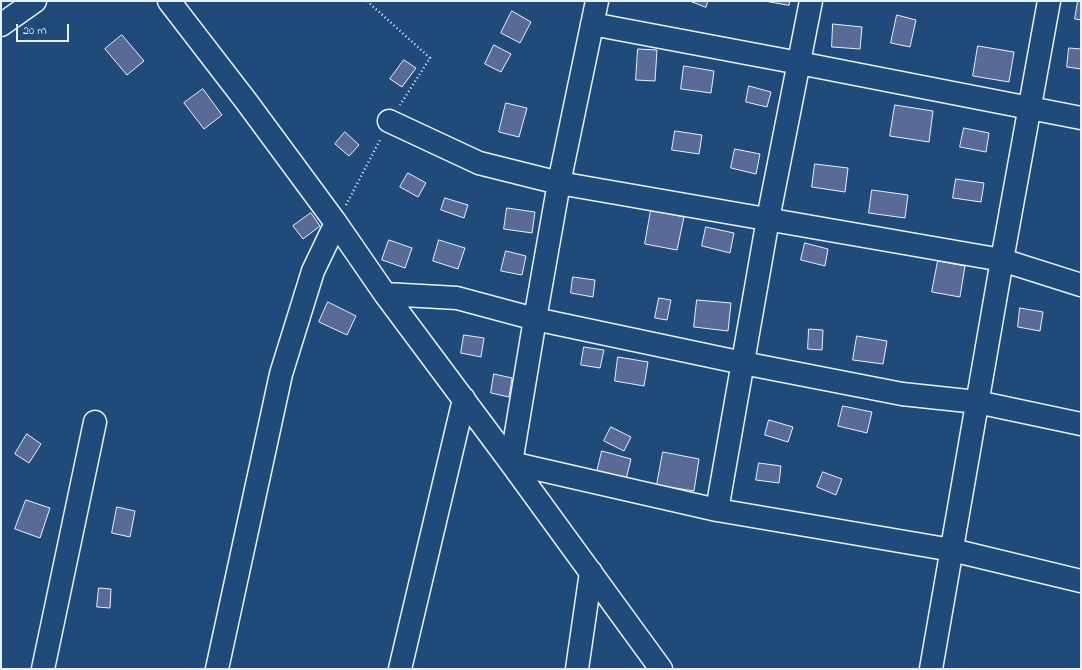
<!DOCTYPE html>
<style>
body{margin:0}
#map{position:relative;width:1082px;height:670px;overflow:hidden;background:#1f4a7a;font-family:"Indie Flower",sans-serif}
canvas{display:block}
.frame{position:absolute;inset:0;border:2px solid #e8f1f8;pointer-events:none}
.scale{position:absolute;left:16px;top:24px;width:53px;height:18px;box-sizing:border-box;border:2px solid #e8f1f8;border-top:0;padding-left:5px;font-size:12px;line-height:14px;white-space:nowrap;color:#e8f1f8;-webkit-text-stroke:3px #1f4a7a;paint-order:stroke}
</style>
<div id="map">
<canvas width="1082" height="670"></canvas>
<div class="frame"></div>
<div class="scale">20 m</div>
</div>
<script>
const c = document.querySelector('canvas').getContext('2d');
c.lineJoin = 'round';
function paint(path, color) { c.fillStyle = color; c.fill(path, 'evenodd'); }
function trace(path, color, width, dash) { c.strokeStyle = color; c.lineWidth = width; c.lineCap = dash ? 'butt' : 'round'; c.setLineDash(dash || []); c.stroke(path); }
const building = new Path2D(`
 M690 1H708L706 7Z
 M765 1H790L789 5Z
 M1078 1H1081V20L1075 19Z
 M512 11 531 22 520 43 501 33Z
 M897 15 916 20 910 47 891 43Z
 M833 24 862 27 860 49 832 47Z
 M122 35 144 61 127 75 105 49Z
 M494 45 511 54 501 72 485 64Z
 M978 46 1014 52 1009 82 973 76Z
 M1069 48 1081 49V69L1067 67Z
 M638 49 657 50 655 81 636 80Z
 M404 60 416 68 402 87 390 79Z
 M684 66 714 71 711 93 681 89Z
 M749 86 771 92 767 107 746 102Z
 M203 89 222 115 204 129 184 103Z
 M506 103 527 108 519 137 499 132Z
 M895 105 933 111 929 142 890 136Z
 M964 128 989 133 986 152 960 147Z
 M675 131 702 135 699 154 672 150Z
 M345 132 359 145 349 156 335 144Z
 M735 149 760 154 756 174 731 168Z
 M815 164 848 168 845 192 812 187Z
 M408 173 426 183 418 197 400 187Z
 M956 179 984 183 981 202 953 198Z
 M872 190 908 195 905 218 869 213Z
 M445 198 468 205 464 218 441 210Z
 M507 208 535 212 532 233 504 229Z
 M651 210 684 217 677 250 645 244Z
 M311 213 320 226 303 239 293 226Z
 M706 227 734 233 730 253 702 246Z
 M389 240 412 248 405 268 382 260Z
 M439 240 465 248 458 269 433 261Z
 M805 243 828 249 825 266 801 260Z
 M506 251 526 256 522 275 501 271Z
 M938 261 965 266 960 297 932 292Z
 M573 277 595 280 593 297 571 293Z
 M659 298 671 300 667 320 655 318Z
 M697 300 731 303 728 331 694 327Z
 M328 302 356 316 347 335 319 322Z
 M1020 308 1043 312 1040 331 1018 327Z
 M809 329 823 330 822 350 808 349Z
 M464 335 484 338 481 357 461 353Z
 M857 336 887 341 883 364 853 360Z
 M584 347 604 350 600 368 581 365Z
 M618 357 648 362 644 386 615 381Z
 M494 374 512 378 509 397 491 393Z
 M843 406 872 412 867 433 838 426Z
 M769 420 793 427 788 442 765 435Z
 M611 427 631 437 624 451 604 441Z
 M27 434 41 444 29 463 15 454Z
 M602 451 631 459 626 479 597 472Z
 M663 452 699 459 694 491 657 485Z
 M759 463 781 466 779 483 756 480Z
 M823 472 842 479 836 495 817 487Z
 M26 500 50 508 40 538 15 529Z
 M117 507 135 511 130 537 112 533Z
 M99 588 111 589 110 608 97 607Z`);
const path = new Path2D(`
 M367 1 430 58 400 105
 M346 205 381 138`);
const minor = new Path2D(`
 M169 1 246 101 336 223 385 294 511 463 661 669
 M597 1 559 183 535 319 511 463 717 510 952 550 1081 581
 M592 24 799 63 1081 118
 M1 25 35 1
 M389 121 479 163 559 183 1002 260 1081 285
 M385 294 457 298 535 319 743 363 902 394 977 402 1081 424
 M717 510 768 219 811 1
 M43 669 95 422
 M217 669 281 374 313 271 336 223
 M400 669 464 399
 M577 669 591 572
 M931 669 1002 260 1049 1`);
paint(building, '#5a6a97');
trace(building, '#e8f1f8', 1);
trace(minor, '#e8f1f8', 25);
trace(path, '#e8f1f8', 2.5, [1, 3]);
trace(minor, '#1f4a7a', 22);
</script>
